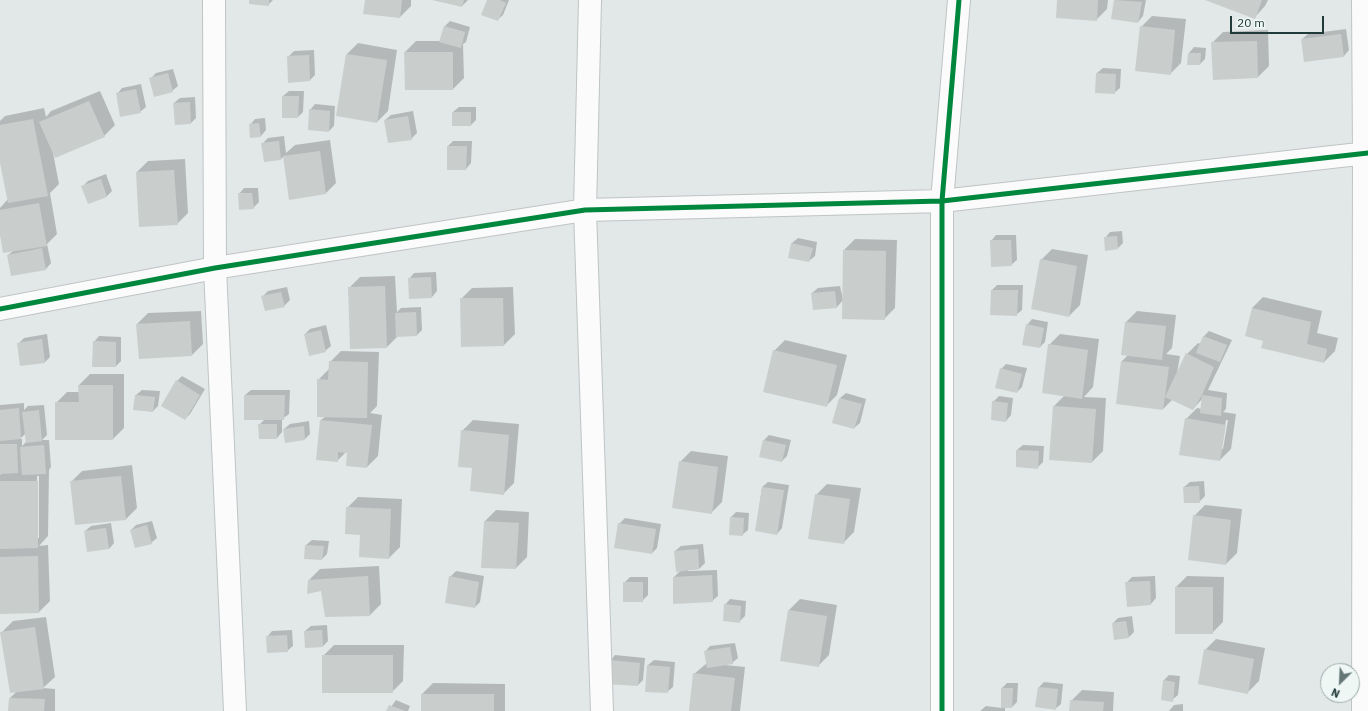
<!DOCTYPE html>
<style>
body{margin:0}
#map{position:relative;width:1368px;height:711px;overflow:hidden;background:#e2e7e7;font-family:"IBM Plex Sans",sans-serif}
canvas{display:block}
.north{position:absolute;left:1320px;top:663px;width:40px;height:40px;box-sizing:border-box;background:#eff7f5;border:1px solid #9cabaa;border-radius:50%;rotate:204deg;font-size:11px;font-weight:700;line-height:16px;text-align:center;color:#203a39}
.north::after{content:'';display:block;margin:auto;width:14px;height:18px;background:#647776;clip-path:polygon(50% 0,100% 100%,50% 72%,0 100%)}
.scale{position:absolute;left:1230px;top:16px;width:94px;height:18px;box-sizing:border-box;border:2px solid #203a39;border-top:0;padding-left:5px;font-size:12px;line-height:14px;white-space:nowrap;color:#203a39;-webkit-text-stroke:3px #eff7f5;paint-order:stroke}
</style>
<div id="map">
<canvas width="1368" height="711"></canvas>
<div class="north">N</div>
<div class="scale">20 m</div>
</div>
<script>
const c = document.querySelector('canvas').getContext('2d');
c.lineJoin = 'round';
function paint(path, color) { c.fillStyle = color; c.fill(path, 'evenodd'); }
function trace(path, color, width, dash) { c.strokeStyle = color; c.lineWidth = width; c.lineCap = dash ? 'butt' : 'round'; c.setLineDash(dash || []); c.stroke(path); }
const shadow = new Path2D(`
 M250 0H273L269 4Z
 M366 0H411V6L400 17Z
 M434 0H468L462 6Z
 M488 0H509L503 15 497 20Z
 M1058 0H1108L1107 9 1096 20Z
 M1115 0H1146L1143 16 1138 22 1113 18Z
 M1208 0H1268L1265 6 1255 17Z
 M1152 16 1186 19 1181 63 1170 74 1141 27Z
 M450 21 470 27 466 42 463 44 464 78 453 89 405 52 416 41H440L444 27Z
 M1346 29 1349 50 1344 56 1305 60 1302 39 1308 34Z
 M1268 30 1269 66 1258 77 1212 43 1223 32Z
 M358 43 397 50 388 111 377 122 347 54Z
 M1194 47 1206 48 1205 59 1200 64H1188L1189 53Z
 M314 50 315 75 310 80 288 57 294 51Z
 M1103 68 1121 69 1120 88 1114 93 1097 73Z
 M173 69 178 86 172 91 150 79 156 73Z
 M141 84 146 107 140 112 117 94 122 88Z
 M100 91 115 125 104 136 53 153 59 184 50 193 57 234 47 244 51 263 46 269 12 275 8 255 13 251 0 229V208L8 199 0 158V121L5 116 44 108 46 117 51 111Z
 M289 91H304L303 112 298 117 283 96Z
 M195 97 196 118 191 123 174 103 180 98Z
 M315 104 335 106 334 126 329 131 310 110Z
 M459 107H476V120L471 125 453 112Z
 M413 111 417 133 411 139 385 120 391 115Z
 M265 118 266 130 261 136 251 137 250 125 255 119Z
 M284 136 286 153 295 145 330 140 336 183 325 194 284 156 281 159 262 144 268 138Z
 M453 141H472L471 163 466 169 448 146Z
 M185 159 188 213 177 224 137 172 148 161Z
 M106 174 112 191 107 196 89 203 82 187 88 181Z
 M244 188H258L259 202 253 208 239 194Z
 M1122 231 1123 243 1118 248 1106 250 1105 238 1110 232Z
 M996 235H1016L1017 260 1011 265 991 241Z
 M798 238 817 242 815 256 809 261 789 257 792 243Z
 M855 239 897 240 895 308 884 319 843 300 837 307 812 293 818 288 840 286 843 300 844 250Z
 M1052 249 1088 255 1080 305 1069 316 1041 260Z
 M436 272 437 291 432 297 409 279 414 273Z
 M395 276 397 312 401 308 421 307 422 330 417 335 398 336 387 347 349 288 360 277Z
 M997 285H1023L1022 310 1016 315 992 290Z
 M287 287 290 300 284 306 262 297 268 291Z
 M513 287 515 334 504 345 461 299 472 288Z
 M1263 297 1322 311 1317 333 1338 338 1335 351 1324 362 1252 308Z
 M201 311 203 344 192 355 137 324 148 313Z
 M1137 311 1176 315 1172 348 1166 354 1180 356 1177 373 1187 354 1198 343 1201 344 1204 336 1209 331 1232 340 1208 390 1227 393 1226 409 1223 412 1236 414 1231 449 1220 460 1186 419 1197 408 1202 409V399L1193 409 1173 399 1163 409 1117 403 1122 361 1128 355 1126 322ZM1226 420H1228L1223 449H1221Z
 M1032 319 1048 322 1045 342 1040 347 1027 325Z
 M326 325 331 346 325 351 305 334 310 329Z
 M47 334 50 357 45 362 18 344 24 338Z
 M1060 334 1099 339 1093 387 1084 397 1106 398 1103 451 1092 462 1054 406 1064 396 1049 345Z
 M99 336 121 337V361L116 366 94 342Z
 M785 340 847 355 837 395 826 406 774 351Z
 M341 351 379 352 377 406 370 413 382 415 378 456 367 467 348 452H346L337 461 321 420 326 416 318 380 330 368V362Z
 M1006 364 1027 368 1022 387 1017 392 1001 369Z
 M90 374H124V428L113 439 56 403 67 392H80L79 385Z
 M182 376 205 389 190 414 185 419 177 381Z
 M142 390 160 391 158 406 153 411 134 409 136 395Z
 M251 390H290L289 414 282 419V432L277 438 259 425 265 419 245 395Z
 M846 393 866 399 860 423 854 428 840 398Z
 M999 396 1013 398 1011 415 1006 421 993 402Z
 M24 403V410L28 406 44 405 47 435 42 440H49L51 467 49 470 48 536 39 546 48 545 50 601 39 612 0 613V475L2 473H0V405ZM26 433 27 441 22 446V439H20ZM37 476H39V538H37Z
 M473 420 519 424 514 483 503 494 474 467 462 431Z
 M309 421 310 434 305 439 286 442 284 429 290 424Z
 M769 435 791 440 787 456 782 461 764 440Z
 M1023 445 1044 446 1043 462 1037 468 1017 450Z
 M691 451 728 456 722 502 711 513 680 462Z
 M132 465 137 508 126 519 76 524 71 482 82 471Z
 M1204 481 1205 496 1199 502 1184 487 1190 482Z
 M768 482 789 485 782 528 777 534 756 530 762 487Z
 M827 484 861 488 854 532 843 543 816 495Z
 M358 497 402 499 400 547 389 558 361 534 347 508Z
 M1205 505 1242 509 1237 553 1226 564 1194 516Z
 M496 510 529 512 527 557 516 568 485 521Z
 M736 512 749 513 748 530 742 535 731 517Z
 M625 518 661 524 657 548 652 553 619 524Z
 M152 521 157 538 151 543 131 530 136 525Z
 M111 523 114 543 109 549 85 531 91 526Z
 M312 540 329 541 327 554 322 559 305 558 306 545Z
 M703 544 705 563 699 569 688 570V571L717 570 718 596 712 601 674 603V577L681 570 675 551 681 546Z
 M379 566 381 604 370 615 326 616 322 590 309 580 320 569Z
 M456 571 484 576 480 602 475 607 450 577Z
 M1155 576 1156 598 1151 604 1126 583 1132 577Z
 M1187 576 1224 577 1223 622 1212 633 1176 587Z
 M630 577H648V595L642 601 624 583Z
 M730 599 746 601 745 616 739 622 725 605Z
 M800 599 837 605 829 655 818 666 789 610Z
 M1132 616 1134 632 1129 637 1113 623 1118 618Z
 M46 617 55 677 43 688 55 689V711H9L10 698 17 691 2 632 13 621Z
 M327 625 328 641 323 646 305 631 311 626Z
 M292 630 293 646 287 651 267 637 272 631Z
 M1216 639 1265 648 1259 681 1248 692 1205 650Z
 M735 643 738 658 732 663 725 665 745 667 740 711H690L694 674 707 663 705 652 710 646Z
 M334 645H404L403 681 392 692 323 656Z
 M615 655 645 658 643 680 638 685 610 661Z
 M654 660 675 662 673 687 667 692 648 665Z
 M1169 675 1180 676 1178 695 1172 700 1164 680Z
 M1044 682 1063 684 1061 704 1055 709 1039 687Z
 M433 683 505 684V711H422V694Z
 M1007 683H1018L1017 702 1012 707H1005V711H980L986 706 1002 708V688Z
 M1082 690 1114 692 1113 711H1070L1071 701Z
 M396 700 410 706 408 711H388Z
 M1183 704V711H1169L1174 705Z`);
const building = new Path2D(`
 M249 0H269V6L249 4Z
 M365 0H402L400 18 363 14Z
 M432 0H464L462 7Z
 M487 0H500L506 3 498 21 481 15Z
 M1057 0H1098L1097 21 1056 18Z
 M1114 0 1142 2 1138 23 1111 19Z
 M1205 0H1262L1255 19Z
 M444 26 465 32 461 48 439 42Z
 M1140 26 1175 30 1171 75 1135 71Z
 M1341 34 1344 57 1304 62 1301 39Z
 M1257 41 1258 78 1213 80 1211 42Z
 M404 52H453V90H405Z
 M1188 53H1201L1200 65H1187Z
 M346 54 387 60 377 123 336 116Z
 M309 55 310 81 288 83 287 56Z
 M168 73 173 92 154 97 149 78Z
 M1096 73 1116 74 1115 94 1095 93Z
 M136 89 141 113 120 117 116 93Z
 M282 96H299L298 118H282Z
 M89 101 105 137 55 158 39 122Z
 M190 102 191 124 175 125 173 103Z
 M309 109 330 111 329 132 308 130Z
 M452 112H471V126H452Z
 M408 116 412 140 388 143 384 120Z
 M33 119 48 196 8 203 0 163V125Z
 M259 123 261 137 250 138 249 124Z
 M279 141 281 160 264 162 261 143Z
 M447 146H467L466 170H447Z
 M320 151 326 194 289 200 283 156Z
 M174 170 178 225 139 227 136 172Z
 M101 179 107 197 88 204 81 186Z
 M238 193H252L254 209 239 210Z
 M39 203 47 246 3 253 0 235V210Z
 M1117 236 1118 249 1105 251 1104 237Z
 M990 240H1011L1012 266 991 267Z
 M791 243 813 248 809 262 788 258Z
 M42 248 46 270 11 276 7 255Z
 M843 250 886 251 885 320 842 319Z
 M1040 259 1077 266 1069 317 1031 309Z
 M431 277 432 298 409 299 408 278Z
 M385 286 387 348 350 349 348 287Z
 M991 290H1018L1017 316 990 315Z
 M835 291 837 308 813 310 811 293Z
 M281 292 285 307 265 311 261 296Z
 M460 298H503L504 346 461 347Z
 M1252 308 1311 322 1307 344 1327 349 1324 363 1261 348 1263 341 1245 336Z
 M416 312 417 336 396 337 395 313Z
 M190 321 192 356 139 359 136 324Z
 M1125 322 1166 326 1162 360 1121 355Z
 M1026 324 1044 328 1040 348 1022 345Z
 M321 330 326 352 309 356 304 334Z
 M1203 336 1227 345 1220 362 1196 353Z
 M42 339 45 363 20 366 17 343Z
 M93 341 116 342V367H92Z
 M1048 344 1088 350 1082 399 1042 393Z
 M773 350 837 365 827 407 763 392Z
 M1186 353 1214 367 1202 395 1193 410 1165 397Z
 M329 361 368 362 367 418 317 417V379L328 380Z
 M1121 361 1169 367 1163 410 1116 404Z
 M1000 368 1022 374 1017 393 995 388Z
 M176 380 200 395 185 420 161 406Z
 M78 385H113V440H55V402H79Z
 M135 395 155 397 153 412 133 410Z
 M244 395H285L284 420H244Z
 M1202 395 1222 398 1221 416 1200 413Z
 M839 398 862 404 854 429 832 423Z
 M992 401 1008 403 1006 422 991 420Z
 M1053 406 1096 409 1092 463 1049 460Z
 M19 408 21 439 0 441V410Z
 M39 410 42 441 26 443 22 412Z
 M1185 418 1226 425 1220 461 1179 455Z
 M320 420 372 425 367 468 346 466 347 453 338 452V462L316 460Z
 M258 424H277V439H259Z
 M304 426 305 440 285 443 283 429Z
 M461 430 509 435 504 495 470 491 472 468 458 467Z
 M763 440 786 445 782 462 759 457Z
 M0 444H17L18 473 0 474Z
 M44 445 46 474 22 475 20 447Z
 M1016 450 1039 451 1038 469 1016 467Z
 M679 461 718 467 712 514 672 508Z
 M121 476 126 520 75 525 70 481Z
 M0 481H38V548L0 549Z
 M1199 486 1200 503H1184L1183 487Z
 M762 487 784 490 777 535 755 531Z
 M815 494 850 499 844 544 808 539Z
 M346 507 391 509 389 559 359 557 360 535 345 534Z
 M1193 515 1231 520 1226 565 1188 560Z
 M730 517 744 518 743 536 729 535Z
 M484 521 519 523 516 569 481 568Z
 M618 523 656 529 652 554 614 548Z
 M147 525 152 544 135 548 130 530Z
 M106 528 109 549 87 552 84 531Z
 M305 545 324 546 322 560 304 559Z
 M698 549 699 569 676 572 674 551Z
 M38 556 39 613 0 614V557Z
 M712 575 713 602 673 604V577Z
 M368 576 370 616 325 617 321 591 307 594 308 580Z
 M449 576 479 582 475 608 445 603Z
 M1150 581 1151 605 1127 607 1125 582Z
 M623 582H643V602H623Z
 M1175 587H1213V634H1175Z
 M724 604 741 606 740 623 723 621Z
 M788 610 827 616 819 667 780 661Z
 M1126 621 1129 638 1114 640 1112 623Z
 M35 627 44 689 10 693 0 632Z
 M322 630 323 647 305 648 304 631Z
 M287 635 288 652 267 653 266 636Z
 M730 647 733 664 707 668 704 651Z
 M1204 649 1254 659 1248 694 1198 684Z
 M322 655H393V693H322Z
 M609 660 640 663 638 686 606 684Z
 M647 665 670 667 668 693 645 692Z
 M693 673 735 678 731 711H689Z
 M1163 680 1175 682 1173 702 1161 700Z
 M1038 687 1058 689 1056 710 1035 707Z
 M1001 688H1013L1012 708H1001Z
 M421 694H494V711H421Z
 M9 698 45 699 44 711H8Z
 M1070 700 1104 702 1103 711H1069Z
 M389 705 405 711H386Z`);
const minor = new Path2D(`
 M214 0 215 268 235 711
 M590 0 585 210 602 711
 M1363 0 1364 153 1363 711
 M0 309 215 268 585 210 942 201 1368 153
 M942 711V201L959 0`);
const cycleway = new Path2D(`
 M0 309 215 268 585 210 942 201 1368 153
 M942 711V201L959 0`);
paint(shadow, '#0003');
paint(building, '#c9cecd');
trace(minor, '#bfc4c4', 24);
trace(minor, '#fbfbfb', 22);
trace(cycleway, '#00873e', 5);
</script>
